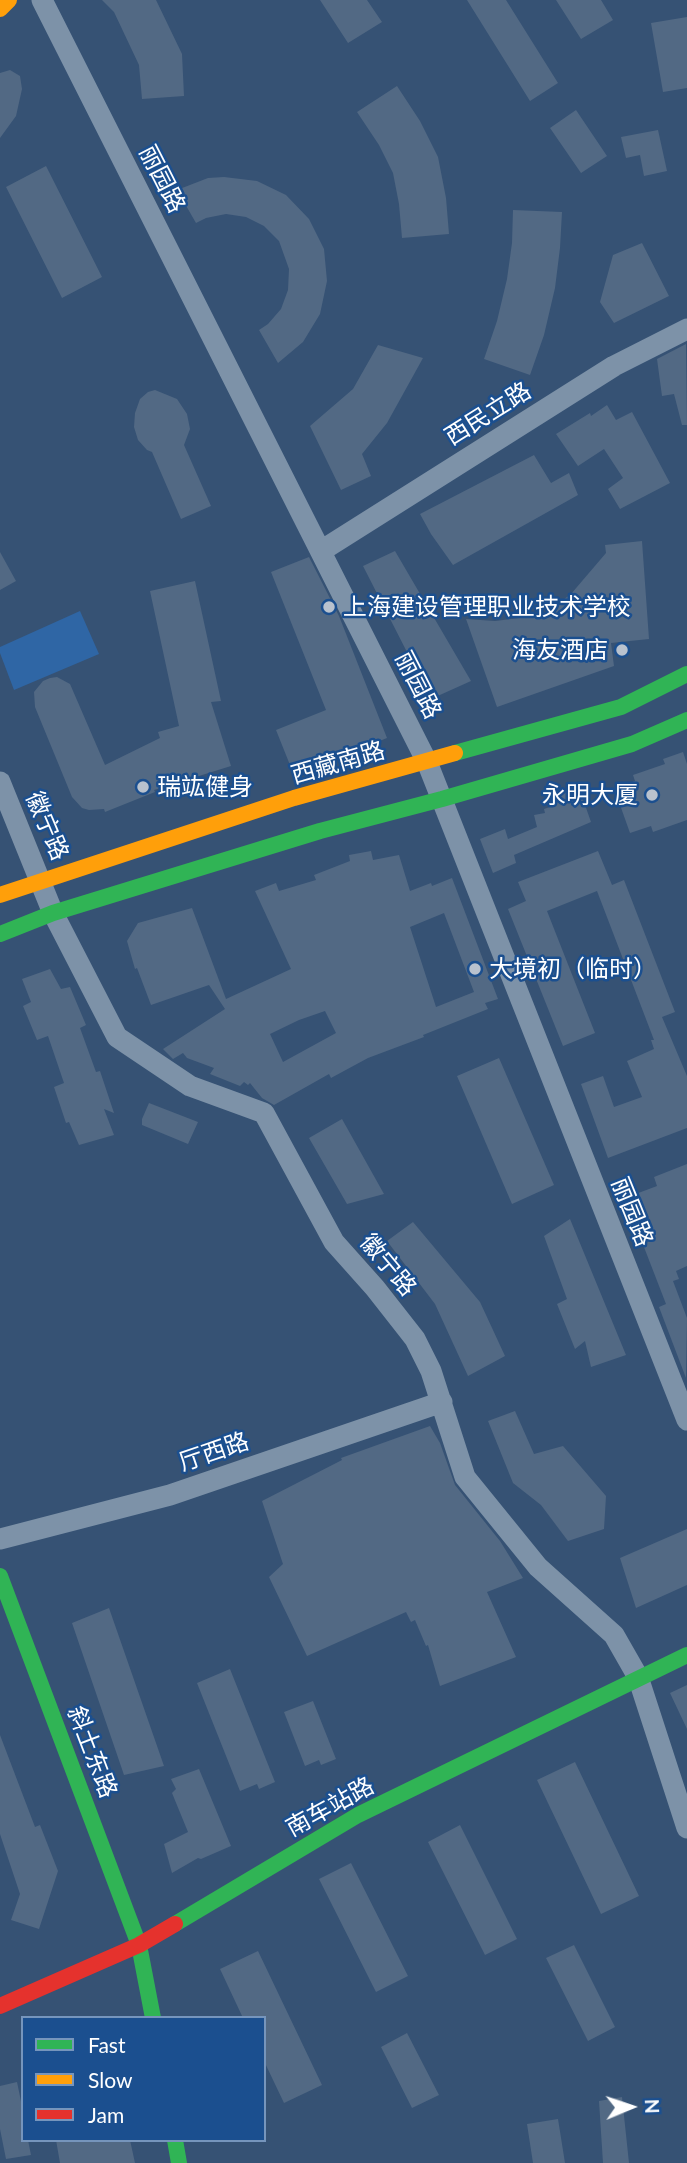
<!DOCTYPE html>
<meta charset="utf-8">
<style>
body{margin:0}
#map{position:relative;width:687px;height:2163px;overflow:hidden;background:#365274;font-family:Lato,sans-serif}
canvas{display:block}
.legend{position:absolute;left:21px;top:2016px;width:245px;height:126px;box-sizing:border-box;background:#1b4f8f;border:2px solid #7695bc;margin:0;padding:9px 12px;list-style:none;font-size:21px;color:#fff}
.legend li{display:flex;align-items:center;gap:14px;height:35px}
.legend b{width:35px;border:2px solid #7695bc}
.north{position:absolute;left:596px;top:2072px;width:70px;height:70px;-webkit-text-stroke:5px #1b4f8f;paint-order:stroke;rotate:88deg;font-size:19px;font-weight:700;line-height:28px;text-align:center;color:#fff}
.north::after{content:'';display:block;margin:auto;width:24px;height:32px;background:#fff;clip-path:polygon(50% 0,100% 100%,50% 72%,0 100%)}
</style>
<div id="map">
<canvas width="687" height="2163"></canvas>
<ul class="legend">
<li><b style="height:9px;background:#30b455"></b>Fast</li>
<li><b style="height:9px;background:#ff9f0a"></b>Slow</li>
<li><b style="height:9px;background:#e5322d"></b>Jam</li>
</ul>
<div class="north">N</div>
</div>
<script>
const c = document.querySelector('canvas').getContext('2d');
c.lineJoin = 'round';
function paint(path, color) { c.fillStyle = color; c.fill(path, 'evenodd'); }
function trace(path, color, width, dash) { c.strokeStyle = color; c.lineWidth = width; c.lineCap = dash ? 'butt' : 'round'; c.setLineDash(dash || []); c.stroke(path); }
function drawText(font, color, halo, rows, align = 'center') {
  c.font = font + ' Lato,"Noto Sans SC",sans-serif'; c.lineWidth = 5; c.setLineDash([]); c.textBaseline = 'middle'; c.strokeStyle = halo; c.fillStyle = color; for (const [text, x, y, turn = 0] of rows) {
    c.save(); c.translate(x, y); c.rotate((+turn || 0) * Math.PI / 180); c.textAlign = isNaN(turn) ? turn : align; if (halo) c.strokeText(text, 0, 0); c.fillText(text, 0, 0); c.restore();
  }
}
const green = new Path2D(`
 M80 611 99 654 14 690 0 653V647Z`);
const building = new Path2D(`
 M102 0H156L182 54 184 96 142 99 139 65 114 12Z
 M320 0H367L382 22 348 43Z
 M467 0H506L558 83 530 101Z
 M556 0H601L613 20 581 39Z
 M687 17V88L663 92 651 23Z
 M10 70 20 76 22 89 16 116 0 138V73Z
 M397 86 420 121 438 157 446 198 449 234 402 238 399 204 393 173 379 145 357 112Z
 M576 110 607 156 581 173 550 128Z
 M658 130 667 171 644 176 640 155 626 158 621 137Z
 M46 166 102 277 62 298 6 187Z
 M224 177 257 181 286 195 309 219 324 249 327 281 320 314 303 342 278 363 259 330 268 324 281 309 288 290 289 269 279 241 264 226 246 217 226 214 206 218 196 223 177 190 208 178Z
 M513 210 562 212 560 248 555 288 544 335 530 375 484 359 497 321 507 279 512 243Z
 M642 243 669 296 614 323 600 302 613 255Z
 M686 344 687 425H682L674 394 662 396 657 359Z
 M378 345 423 358 387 423 362 454 371 476 341 490 310 426 353 389Z
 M155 390 177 399 187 414 190 429 184 445 211 506 181 519 152 452 147 450 138 440 134 427 135 413 140 399 148 392Z
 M607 405 616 420 632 412 670 483 620 509 608 489 623 478 604 449 578 466 556 434 590 413 591 416Z
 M534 455 551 483 569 473 578 495 453 565 431 534 420 514Z
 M642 541 649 639 611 643 614 666 497 707 466 619 495 621 543 615 571 594 606 553 605 545Z
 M395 551 471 681 431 699 363 566Z
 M0 552 16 581 0 590Z
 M309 557 339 616 387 738 294 775 276 730 326 710 271 572Z
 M195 581 221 701 211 702 231 766 154 790 155 792 105 812 104 809 89 810 82 808 72 797 35 707 34 692 43 681 50 678 57 677 70 684 105 765 160 738 158 732 179 726 150 591Z
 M683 752 687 764V820L653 832 651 826 630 833 614 788 635 781 633 775 665 764 663 759Z
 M578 785 591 822 514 855 516 863 493 873 480 839 505 829 508 839 537 827 534 815 545 813 544 809 556 805 553 795Z
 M371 851 373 860 399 855 410 891 431 883 432 886 452 878 498 999 485 1003 488 1009 423 1035 424 1037 368 1058 331 1078 329 1074 274 1105 262 1098 250 1083 248 1085 244 1082 240 1086 210 1074 214 1068 187 1058 183 1053 173 1059 163 1049 225 1009 209 985 151 1005 137 968 135 969 127 941 138 923 192 908 226 999 291 969 255 891 276 883 279 891 316 880 314 875 350 861 349 855ZM444 913 474 992 436 1007 410 927ZM325 1011 336 1033 283 1062 270 1034 299 1020Z
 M598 851 612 885 624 880 675 1012 662 1017 687 1076V1128L608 1158 581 1084 603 1076 614 1107 642 1097 627 1061 654 1049 651 1040H654L597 891 547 911 595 1033 563 1046 508 909 526 901 518 882Z
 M50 969 61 989 70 987 86 1025 80 1028 96 1072 100 1071 114 1113 104 1109 114 1135 79 1145 69 1122 66 1123 54 1087 64 1083 48 1036 37 1040 23 1006 31 1002 22 979Z
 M499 1058 554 1185 512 1204 457 1076Z
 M149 1103 198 1122 188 1144 142 1125V1119Z
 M342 1119 384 1194 347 1204 309 1138Z
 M687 1164V1266L676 1271 679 1279 673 1281 687 1318 686 1378 659 1307 666 1304 625 1198 657 1186 654 1177Z
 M570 1219 626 1355 591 1367 585 1341 575 1349 557 1304 567 1299 544 1236Z
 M413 1222 480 1302 505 1356 468 1376 435 1304 387 1241Z
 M515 1411 534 1454 563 1446 606 1496 604 1529 568 1541 541 1505 513 1483 488 1421Z
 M430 1426 440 1443 455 1485 500 1541 523 1578 487 1592 516 1657 440 1686 428 1645 426 1646 415 1620 411 1622 406 1612 307 1656 269 1577 283 1564 262 1501 342 1460 341 1458Z
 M687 1529V1585L636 1608 620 1558Z
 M109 1608 164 1766 124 1775 72 1623Z
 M230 1669 275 1782 259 1789 257 1784 240 1791 197 1683Z
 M687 1685V1729L670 1693Z
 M313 1701 336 1759 321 1765 319 1760 305 1766 284 1712Z
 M0 1735 35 1827 40 1825 58 1871 39 1929 11 1920 20 1894 0 1834Z
 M575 1762 639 1896 601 1914 537 1780Z
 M199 1769 231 1846 201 1859 198 1858 172 1873 164 1844 188 1832 172 1793 176 1789 171 1779Z
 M460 1825 517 1939 485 1955 428 1842Z
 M351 1863 408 1976 376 1992 319 1879Z
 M574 1945 615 2027 588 2041 546 1958Z
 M258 1951 322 2085 284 2103 264 2061V2018H243L220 1969Z
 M407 2033 439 2095 412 2108 381 2047Z
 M17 2082 23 2111V2140H28L31 2155 6 2159 0 2129V2086Z
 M622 2097 629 2163H603L599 2101Z
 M558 2119 565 2163H533L527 2124Z
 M56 2140H130L135 2163H60Z`);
const street = new Path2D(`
 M42 0 427 762 687 1420
 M321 551 614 366 687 329
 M0 782 53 913 117 1037 190 1086 264 1113 334 1242 375 1288 415 1339 431 1371 465 1477 538 1567 614 1635 638 1677 687 1828
 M0 1539 170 1495 442 1402`);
const fast = new Path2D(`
 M455 753 621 707 687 674
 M0 934 53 913 320 831 442 799 632 744 687 720
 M0 1576 139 1945 153 2018
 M175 1924 358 1815 687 1655
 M175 2140 179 2163`);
const slow = new Path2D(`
 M0 9 9 0
 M0 895 294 798 455 753`);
const jam = new Path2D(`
 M0 2006 139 1945 175 1924`);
const markers = [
 [329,607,7,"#b9c2ce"],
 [622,650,7,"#b9c2ce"],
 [143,787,7,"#b9c2ce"],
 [652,795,7,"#b9c2ce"],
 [475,969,7,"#b9c2ce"]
];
const streetNames = [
 ["丽园路",162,179,63],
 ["西民立路",488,414,-32],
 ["丽园路",418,685,63],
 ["西藏南路",338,763,-16],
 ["徽宁路",47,826,67],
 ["丽园路",632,1212,68],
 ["徽宁路",388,1265,50],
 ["厅西路",214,1452,-19],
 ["斜土东路",92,1752,69],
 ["南车站路",330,1807,-29]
];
const poiNames = [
 ["上海建设管理职业技术学校",343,607],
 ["海友酒店",608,650,"right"],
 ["瑞竑健身",157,787],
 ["永明大厦",638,795,"right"],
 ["大境初（临时）",489,969]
];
paint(green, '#2f66a5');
paint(building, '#526984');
trace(street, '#7d92a8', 21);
trace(fast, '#30b455', 16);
trace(slow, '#ff9f0a', 16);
trace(jam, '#e5322d', 16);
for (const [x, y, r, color] of markers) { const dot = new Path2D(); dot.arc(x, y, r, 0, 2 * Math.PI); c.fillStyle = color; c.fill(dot); trace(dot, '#1b4f8f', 2.5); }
drawText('24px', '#fff', '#1b4f8f', streetNames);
drawText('24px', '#fff', '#1b4f8f', poiNames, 'left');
</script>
